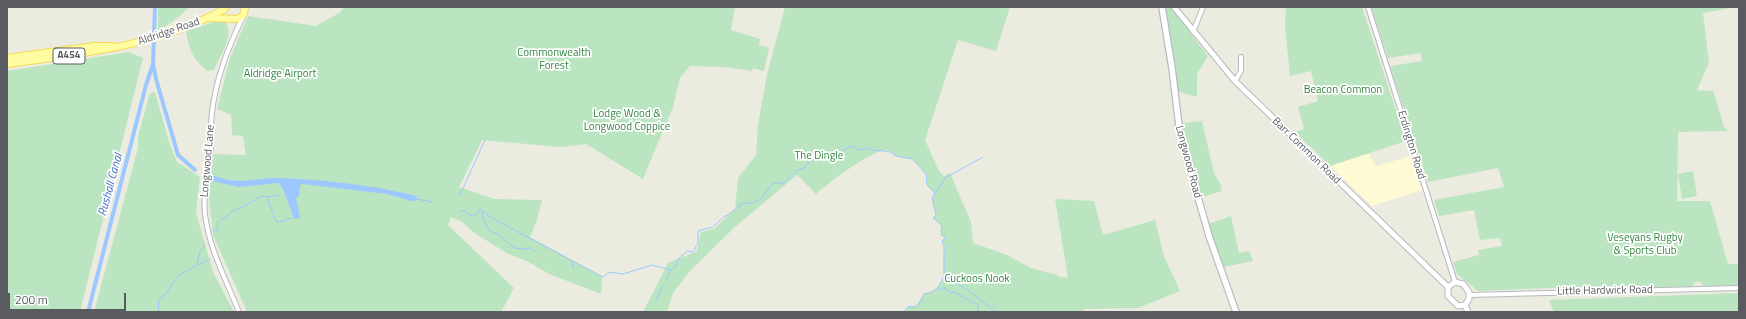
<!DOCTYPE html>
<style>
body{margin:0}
#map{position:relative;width:1746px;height:319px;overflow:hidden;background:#ecebe0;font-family:"Titillium Web",sans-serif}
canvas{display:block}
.frame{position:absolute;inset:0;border:8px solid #595b61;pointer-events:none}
.scale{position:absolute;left:8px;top:293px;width:118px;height:18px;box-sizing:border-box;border:2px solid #595b61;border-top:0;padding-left:5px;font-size:12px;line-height:14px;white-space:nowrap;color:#595b61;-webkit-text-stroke:3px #fff;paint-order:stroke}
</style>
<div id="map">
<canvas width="1746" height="319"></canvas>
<div class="frame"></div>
<div class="scale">200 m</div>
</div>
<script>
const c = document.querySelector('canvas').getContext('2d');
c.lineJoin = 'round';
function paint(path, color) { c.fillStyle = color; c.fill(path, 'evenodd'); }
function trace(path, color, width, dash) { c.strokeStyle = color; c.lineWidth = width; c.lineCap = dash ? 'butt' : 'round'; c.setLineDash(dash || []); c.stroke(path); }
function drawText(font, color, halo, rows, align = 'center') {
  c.font = font + ' "Titillium Web",sans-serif'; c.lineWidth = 3.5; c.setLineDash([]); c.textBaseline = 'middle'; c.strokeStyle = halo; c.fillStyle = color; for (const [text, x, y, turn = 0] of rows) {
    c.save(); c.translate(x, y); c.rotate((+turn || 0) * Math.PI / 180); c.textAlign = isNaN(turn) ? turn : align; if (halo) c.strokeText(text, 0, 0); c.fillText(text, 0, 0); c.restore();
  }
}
const commercial = new Path2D(`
 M1368 153 1376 166 1411 156 1422 190 1372 206 1330 166Z`);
const green = new Path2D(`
 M158 7H190L176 19 158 31Z
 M344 7H735L731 30 760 39 759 45 769 48 764 71 753 68 752 71 723 67 690 66 680 78 673 107 643 179 586 144 560 147 482 140 459 187 494 199 542 200 537 220 530 237 602 276 601 294 549 274 527 261 508 254 473 232 461 221 451 217 448 225 514 288 501 312H247L213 235 208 189 214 154 246 155 243 136 232 135 231 115 217 109 230 58 248 16 316 26 339 13Z
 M785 7H1010L996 51 958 40 925 140 939 171 944 176 950 173 971 222 973 243 1007 255 1031 268 1057 275 1060 277 1068 278 1055 199 1094 201 1103 235 1155 220 1164 256 1180 291 1138 308 1084 309 1083 312H903L909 306 914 307 917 305 924 294C934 293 942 285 944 275 945 272 943 269 943 266 944 258 946 249 942 241L945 238 941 234 942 226 933 218 936 215 932 198 935 193 927 185 926 174 912 159 896 156C893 153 890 150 885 150 871 151 828 183 816 194L797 175 735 227 690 271 673 293 667 312H643L668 263 693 253 697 251 701 232 714 229 735 209 738 178 756 155 758 125 767 74Z
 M1164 7H1171L1208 56 1197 74V97L1177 91 1176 67 1174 65Z
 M1286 7H1362L1406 141 1330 166 1295 132 1304 129 1298 107 1318 101 1311 71 1290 76 1285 27Z
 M1371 7H1737L1703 13 1709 63 1697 90 1707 91 1713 90 1724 127 1728 131 1678 132 1677 201H1710L1728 264H1739V286H1704L1700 282H1695L1692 287H1574L1478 291 1457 274 1453 262 1479 255 1478 250 1502 246 1500 238 1480 240 1474 210 1439 216 1434 200 1504 187 1498 168 1428 182 1390 66 1422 61 1421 53 1388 58Z
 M217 21H225C235 36 221 54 214 70L207 71C193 59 189 50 186 31Z
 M129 52 143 58 80 312H7V71Z
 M155 92 169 142 177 162 200 177 196 212 213 272 234 312H94L138 148V136L150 93Z
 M1202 121 1214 173 1220 183 1222 191 1200 198 1184 138 1183 123Z
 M1693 171 1697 196 1682 199 1678 174Z
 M1231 216 1239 253 1249 251 1253 261 1224 267 1208 224Z
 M1739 293V312H1554L1549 300Z`);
const water = new Path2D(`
 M215 176C239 186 256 177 281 178 326 180 372 185 417 196L416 201H411L387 194 302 184 300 185 299 196 296 198 300 218 294 219 283 189 279 183 239 187 212 181V177Z`);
const stream = new Path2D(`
 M936 193 945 178 983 157
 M460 195 485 140
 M267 197 276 221 279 222 292 218
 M416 199 432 202
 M482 211 483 218 490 231 498 234 514 248 524 249 531 248 535 252
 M460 212 463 210 472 216H475L480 209 490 217 567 258 571 261 574 269
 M221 220 231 213 232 211 243 207 261 196 267 197 279 195
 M213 231 217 230 218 221
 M572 261 603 277 610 272 623 274 652 265 671 270
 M198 265 210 259
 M945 276 969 291 996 312
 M666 280 671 270 676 266 677 260 687 251 693 252 698 243V231L713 227 725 216 728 215 740 206V204C745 202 748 204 753 203 762 201 767 190 773 183H784L797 170 804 168 811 160 824 159 852 146 858 150 868 148C878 154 887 147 896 156L913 159 926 174 927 185 935 193 932 198 936 215 933 218 942 226 941 234 945 238 942 241 944 245V276L938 288 940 290 944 288 951 293 954 292 978 305V312
 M656 300 663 285
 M158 312 159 299 166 293 179 275 197 265 200 252 205 245
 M903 312 909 306 914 307 918 305 924 294 930 293 937 288`);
const canal = new Path2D(`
 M155 7 153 64 156 79 178 155 195 170
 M88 312 146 85 153 64`);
const minor = new Path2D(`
 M1368 7 1455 282
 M1193 32 1203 7
 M1235 81 1241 71V57
 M1470 295 1739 288
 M239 312C227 282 211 252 206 221 202 199 207 179 210 157 213 142 210 127 212 112 216 78 228 47 243 17`);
const tertiary = new Path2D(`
 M1174 7 1235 81 1448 287
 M1455 282 1463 284 1469 292V299L1465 305 1458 306 1448 296V287Z
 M1465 305 1468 312`);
const secondary = new Path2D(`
 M1162 7 1172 68 1180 134 1209 236 1236 312`);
const primary = new Path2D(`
 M209 18 238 19 244 14 245 7
 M7 58 94 46H113
 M7 64C83 54 156 46 225 9`);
const shields = [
 [69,56,32]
];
const shieldNames = [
 ["A454",69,56]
];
const streetNames = [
 ["Aldridge Road",169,32,-19],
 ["Erdington Road",1411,145,73],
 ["Barr Common Road",1306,151,44],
 ["Longwood Lane",208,161,-85],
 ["Longwood Road",1188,162,75],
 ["Little Hardwick Road",1605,291,-1]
];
const parkNames = [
 ["Commonwealth",554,53],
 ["Forest",554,66],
 ["Aldridge Airport",280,74],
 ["Beacon Common",1343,90],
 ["Lodge Wood &",627,114],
 ["Longwood Coppice",627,127],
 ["The Dingle",819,156],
 ["Veseyans Rugby",1645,238],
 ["& Sports Club",1645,251],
 ["Cuckoos Nook",977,279]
];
const waterNames = [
 ["Rushall Canal",111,185,-75]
];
paint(commercial, '#fefad3');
paint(green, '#bbe5c1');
paint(water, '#9dc7ff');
trace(stream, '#9dc7ff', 1);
trace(canal, '#9dc7ff', 4);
trace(minor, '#b8b9bf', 6);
trace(tertiary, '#b8b9bf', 7);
trace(secondary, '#b9bbc2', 8);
trace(primary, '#f3db52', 8);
trace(minor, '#fff', 4);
trace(tertiary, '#fff', 5);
trace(secondary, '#fff', 5.5);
trace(primary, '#fffca2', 6);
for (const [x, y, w] of shields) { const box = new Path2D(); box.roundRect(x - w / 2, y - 8, w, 16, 3); c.fillStyle = '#fff'; c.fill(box); trace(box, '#595b61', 1); }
drawText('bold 10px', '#595b61', null, shieldNames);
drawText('11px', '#595b61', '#fff', streetNames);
drawText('11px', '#338642', '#fff', parkNames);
drawText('italic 12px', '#3e6ec3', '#fff', waterNames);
</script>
